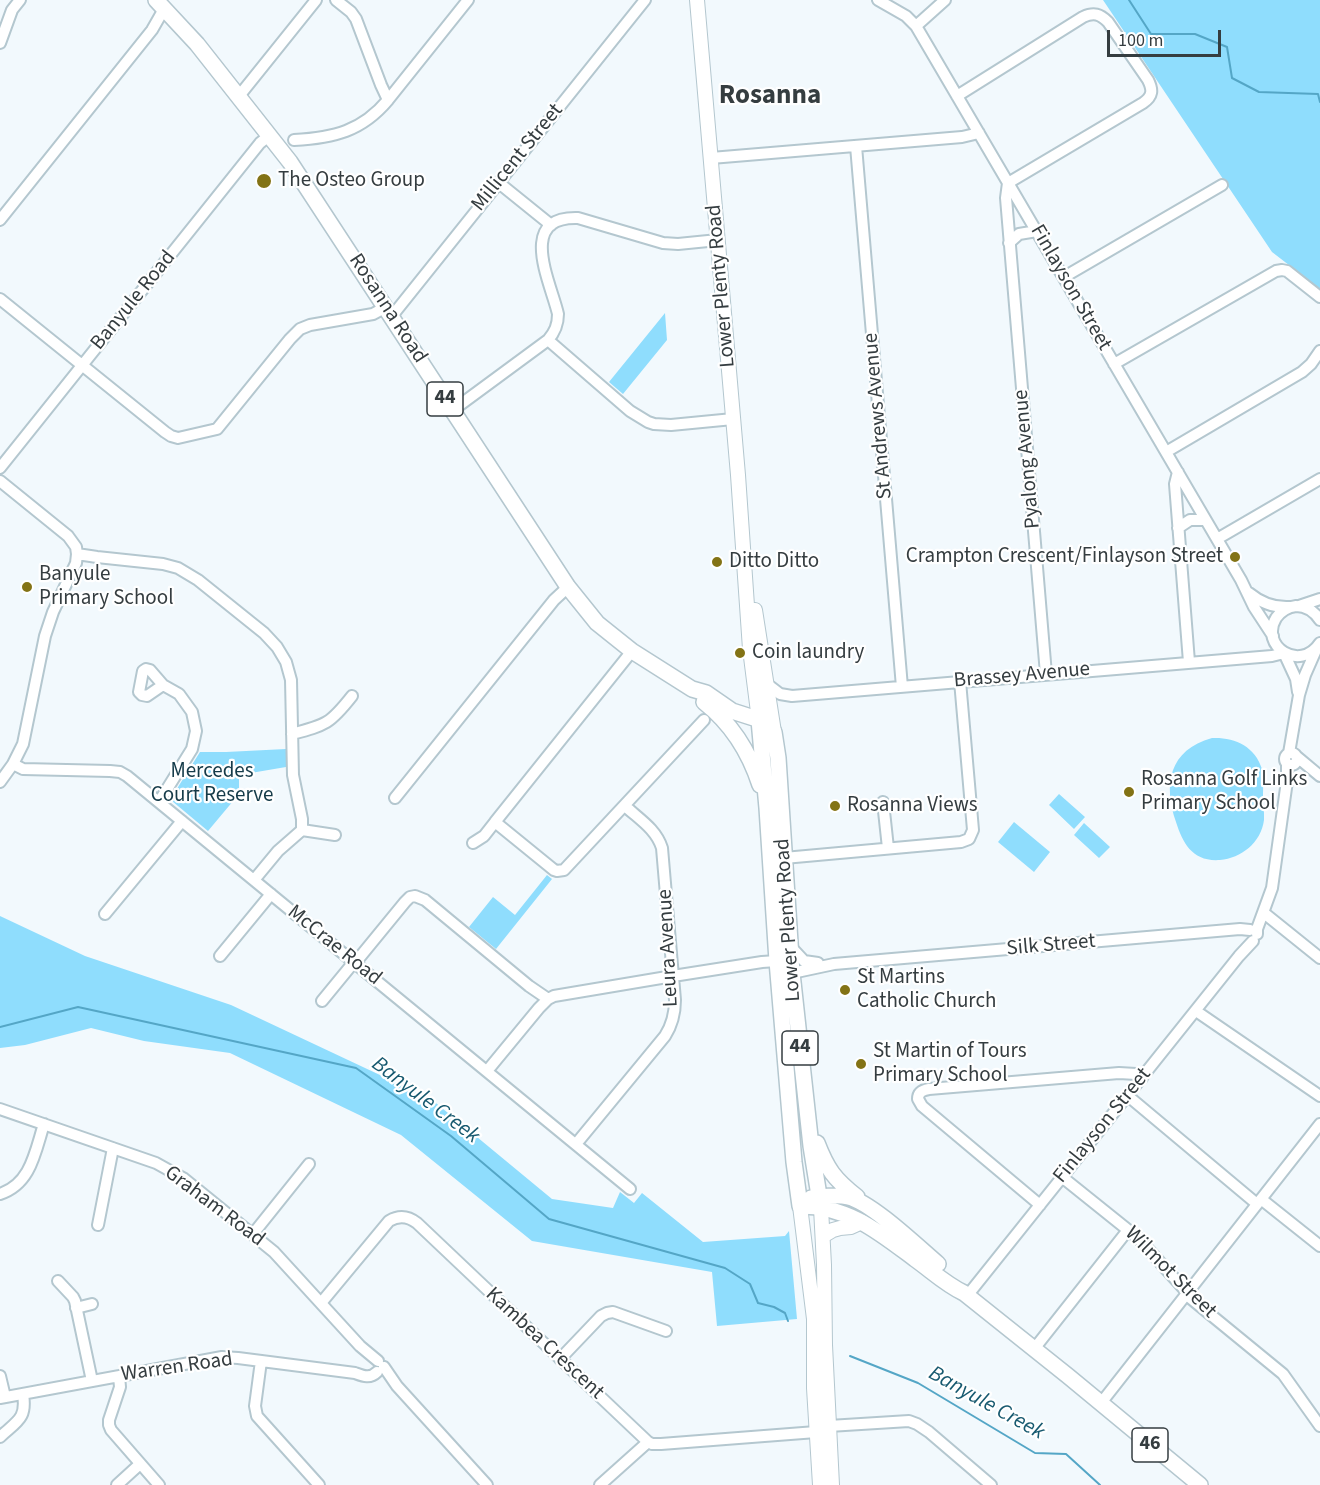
<!DOCTYPE html>
<style>
body{margin:0}
#map{position:relative;width:1320px;height:1485px;overflow:hidden;background:#f2f9fd;font-family:"Source Sans 3",sans-serif}
canvas{display:block}
.scale{position:absolute;left:1107px;top:30px;width:114px;height:27px;box-sizing:border-box;border:3px solid #353d40;border-top:0;padding-left:8px;font-size:18px;line-height:21px;white-space:nowrap;color:#353d40;-webkit-text-stroke:4px #fff;paint-order:stroke}
</style>
<div id="map">
<canvas width="1320" height="1485"></canvas>
<div class="scale">100 m</div>
</div>
<script>
const c = document.querySelector('canvas').getContext('2d');
c.lineJoin = 'round';
function paint(path, color) { c.fillStyle = color; c.fill(path, 'evenodd'); }
function trace(path, color, width, dash) { c.strokeStyle = color; c.lineWidth = width; c.lineCap = dash ? 'butt' : 'round'; c.setLineDash(dash || []); c.stroke(path); }
function drawText(font, color, halo, rows, align = 'center') {
  c.font = font + ' "Source Sans 3",sans-serif'; c.lineWidth = 4.5; c.setLineDash([]); c.textBaseline = 'middle'; c.strokeStyle = halo; c.fillStyle = color; for (const [text, x, y, turn = 0] of rows) {
    c.save(); c.translate(x, y); c.rotate((+turn || 0) * Math.PI / 180); c.textAlign = isNaN(turn) ? turn : align; if (halo) c.strokeText(text, 0, 0); c.fillText(text, 0, 0); c.restore();
  }
}
const green = new Path2D(`
 M1103 0H1320V289L1272 252Z
 M665 313 667 340 623 394 609 382Z
 M1212 738C1234 737 1255 746 1262 769 1264 778 1263 788 1263 797 1264 804 1264 812 1264 820 1261 843 1241 858 1220 860 1193 862 1183 844 1176 822 1163 784 1169 750 1212 738Z
 M286 749V767L239 775V794L208 831 172 801 173 795 200 752H226Z
 M1059 794 1085 817 1074 829 1049 805Z
 M1014 822 1050 852 1034 872 998 842Z
 M1084 823 1110 847 1099 858 1074 835Z
 M547 875 552 879 496 949 469 927 493 897 515 915Z
 M0 916 85 956 231 1005 431 1099 552 1199 613 1208 620 1192 634 1203 642 1193 703 1242 785 1236 789 1231 797 1319 717 1326 712 1272 532 1241 401 1135 230 1053 144 1041 91 1028 25 1045 0 1048Z`);
const stream = new Path2D(`
 M1129 0 1151 34H1195L1227 47 1232 78 1259 92 1318 94 1320 102
 M0 1027 78 1007 356 1068 451 1136 549 1219 725 1268 750 1284 758 1303 774 1307 785 1313 788 1321
 M850 1356 918 1383 1035 1453 1066 1454 1100 1485`);
const minor = new Path2D(`
 M336 0 351 12 356 19 381 85 388 100
 M878 0 906 16 916 26 1241 580 1254 607 1273 636
 M916 26 945 0
 M0 43 12 10 20 0
 M239 96 316 0
 M957 96 1083 17C1094 12 1100 14 1108 22L1148 80C1153 90 1153 96 1143 103L1008 183
 M294 140C334 138 362 131 388 100L468 0
 M856 146 902 687
 M711 158 962 137 979 133
 M499 183 551 225
 M1008 183 1006 198 1046 674
 M0 220 152 30 164 9
 M1009 243 1019 234 1037 231
 M1064 277 1222 185
 M0 299 165 432 171 436 178 438 217 429 290 339 300 329 310 325 373 314 386 307
 M392 316 645 0
 M548 340 630 411 648 422 654 424 671 425 733 419
 M1114 364 1276 271 1282 270 1287 271 1320 297
 M453 410 548 340C555 332 558 325 558 314 551 283 516 216 578 218L663 243 678 244 718 240
 M1166 452 1302 372 1311 364 1320 351
 M0 468 260 143 270 135
 M1178 472 1175 484 1189 662
 M0 481 68 536 76 547 77 554 76 563 53 612 45 636 23 744 13 764 0 782
 M1178 528 1190 520H1205
 M1217 539 1320 479
 M77 554 97 557 163 564 178 568 198 580 264 633 277 647 286 662 291 680 293 775 302 819V830L278 851 254 880
 M1249 593C1261 603 1274 608 1290 607
 M1299 606 1320 599
 M1320 620C1314 611 1307 606 1296 606 1288 607 1281 611 1276 618 1259 646 1300 673 1320 643
 M632 651 495 822 554 870 557 871 564 870 704 720
 M1284 653 1296 679 1298 692
 M767 684 780 694 792 696 1272 656 1284 653
 M292 734C326 725 330 724 352 696
 M1285 759a6 6 0 1 1 12 0a6 6 0 1 1-12 0Z
 M1289 753 1299 695 1305 675 1316 650
 M1296 756 1320 776
 M13 764 23 769 110 771 120 772 127 776 630 1189
 M395 798 554 600 568 587
 M159 802 192 749 196 731 192 712 179 694 163 685 150 670 146 669 143 671 139 692 142 695 147 696 163 685
 M883 802 888 848
 M302 830 335 835
 M473 843 484 836 495 822
 M784 858 961 842 969 839 973 830 960 681
 M1264 913 1320 958
 M105 914 182 821
 M1257 934V929L1272 888 1287 781V764
 M790 946 804 961 818 963
 M220 956 271 894
 M355 963 405 902 410 897 415 896 425 900 529 986 548 999
 M792 973 834 964 1240 929 1250 930
 M322 1001 354 962
 M1196 1011 1320 1096
 M487 1071 539 1008 548 999 554 996 673 976 762 962 777 961
 M1128 1096 1257 1204
 M0 1109 156 1163 183 1178 274 1252 360 1346 378 1361
 M576 1144 665 1036C672 1025 675 1014 675 1000L662 848C656 829 639 819 625 806
 M1062 1177 1138 1238 1185 1290 1189 1297 1283 1374 1320 1426
 M0 1194C31 1184 35 1152 44 1124
 M1261 1199 1320 1246
 M1040 1205 922 1106 918 1099C918 1092 923 1090 929 1089L1119 1073 1136 1074 1142 1078
 M98 1225 113 1148
 M253 1234 309 1164
 M58 1281 73 1297 75 1301 92 1381
 M967 1296 1239 956 1253 941
 M321 1303 389 1221C399 1215 408 1216 417 1223L648 1442 652 1444H661L816 1432
 M76 1308 92 1304
 M1034 1349 1128 1230
 M560 1359 601 1316 607 1313 613 1312 666 1331
 M261 1361 255 1406 257 1416 319 1485
 M384 1367 397 1386 487 1485
 M0 1376 5 1397
 M119 1376 120 1387 109 1420V1425L111 1430 159 1485
 M0 1398 222 1357 238 1358 355 1373C363 1376 370 1379 377 1372
 M1101 1403 1320 1124
 M829 1426 909 1421 917 1424 929 1432 991 1485
 M0 1437C17 1421 27 1419 23 1394
 M117 1485 140 1464
 M600 1485 648 1442`);
const major = new Path2D(`
 M697 0 738 475 750 649 759 720
 M755 610 774 732
 M800 1206 814 1319V1388L820 1485
 M821 1208 824 1265 825 1345 832 1485
 M823 1236 833 1230 840 1228 851 1227 862 1222`);
const highway = new Path2D(`
 M156 0 197 44 290 162 568 587 597 623 632 651 692 689 706 693 732 711 757 719 774 732 778 758 792 973 811 1146 821 1208
 M704 702C732 724 749 751 760 785
 M759 720 767 808 777 961 794 1162 800 1206C848 1206 879 1232 915 1259 932 1271 945 1284 964 1293L1068 1376 1200 1485
 M817 1143C827 1169 834 1179 857 1197
 M811 1198C823 1197 835 1194 848 1197 871 1202 918 1247 938 1264`);
const markers = [
 [264,181,8,"#837315"],
 [1235,557,6,"#837315"],
 [717,562,6,"#837315"],
 [27,587,6,"#837315"],
 [740,653,6,"#837315"],
 [1129,792,6,"#837315"],
 [835,806,6,"#837315"],
 [845,990,6,"#837315"],
 [861,1064,6,"#837315"]
];
const shields = [
 [445,399,36],
 [800,1048,36],
 [1150,1445,36]
];
const shieldNames = [
 ["44",445,399],
 ["44",800,1048],
 ["46",1150,1445]
];
const streetNames = [
 ["Millicent Street",518,158,-51],
 ["Lower Plenty Road",722,286,-95],
 ["Finlayson Street",1070,288,60],
 ["Banyule Road",134,301,-51],
 ["Rosanna Road",387,309,57],
 ["St Andrews Avenue",879,416,-95],
 ["Pyalong Avenue",1028,459,-95],
 ["Brassey Avenue",1022,676,-5],
 ["Lower Plenty Road",789,920,-94],
 ["McCrae Road",334,946,39],
 ["Silk Street",1051,946,-5],
 ["Leura Avenue",669,948,-93],
 ["Finlayson Street",1103,1126,-51],
 ["Graham Road",214,1207,37],
 ["Wilmot Street",1170,1273,45],
 ["Kambea Crescent",544,1344,43],
 ["Warren Road",177,1368,-8]
];
const poiNames = [
 ["The Osteo Group",278,181],
 ["Crampton Crescent/Finlayson Street",1223,557,"right"],
 ["Ditto Ditto",729,562],
 ["Banyule",39,575],
 ["Primary School",39,599],
 ["Coin laundry",752,653],
 ["Rosanna Golf Links",1141,780],
 ["Primary School",1141,804],
 ["Rosanna Views",847,806],
 ["St Martins",857,978],
 ["Catholic Church",857,1002],
 ["St Martin of Tours",873,1052],
 ["Primary School",873,1076]
];
const parkNames = [
 ["Mercedes",212,772],
 ["Court Reserve",212,796]
];
const waterNames = [
 ["Banyule Creek",425,1101,37],
 ["Banyule Creek",986,1404,29]
];
const districtNames = [
 ["Rosanna",770,97]
];
paint(green, '#8fddfd');
trace(stream, '#54a6c6', 2);
trace(minor, '#b4c7cf', 14);
trace(major, '#b4c7cf', 16);
trace(highway, '#b4c7cf', 18);
trace(minor, '#fff', 10);
trace(major, '#fff', 14);
trace(highway, '#fff', 15);
for (const [x, y, r, color] of markers) { const dot = new Path2D(); dot.arc(x, y, r, 0, 2 * Math.PI); c.fillStyle = color; c.fill(dot); trace(dot, '#fff', 2); }
for (const [x, y, w] of shields) { const box = new Path2D(); box.roundRect(x - w / 2, y - 17, w, 34, 4.5); c.fillStyle = '#fff'; c.fill(box); trace(box, '#353d40', 1.5); }
drawText('bold 20px', '#353d40', null, shieldNames);
drawText('21px', '#353d40', '#fff', streetNames);
drawText('21px', '#353d40', '#fff', poiNames, 'left');
drawText('21px', '#153b49', '#fff', parkNames);
drawText('italic 22px', '#185a70', '#fff', waterNames);
drawText('bold 27px', '#353d40', '#fff', districtNames);
</script>
